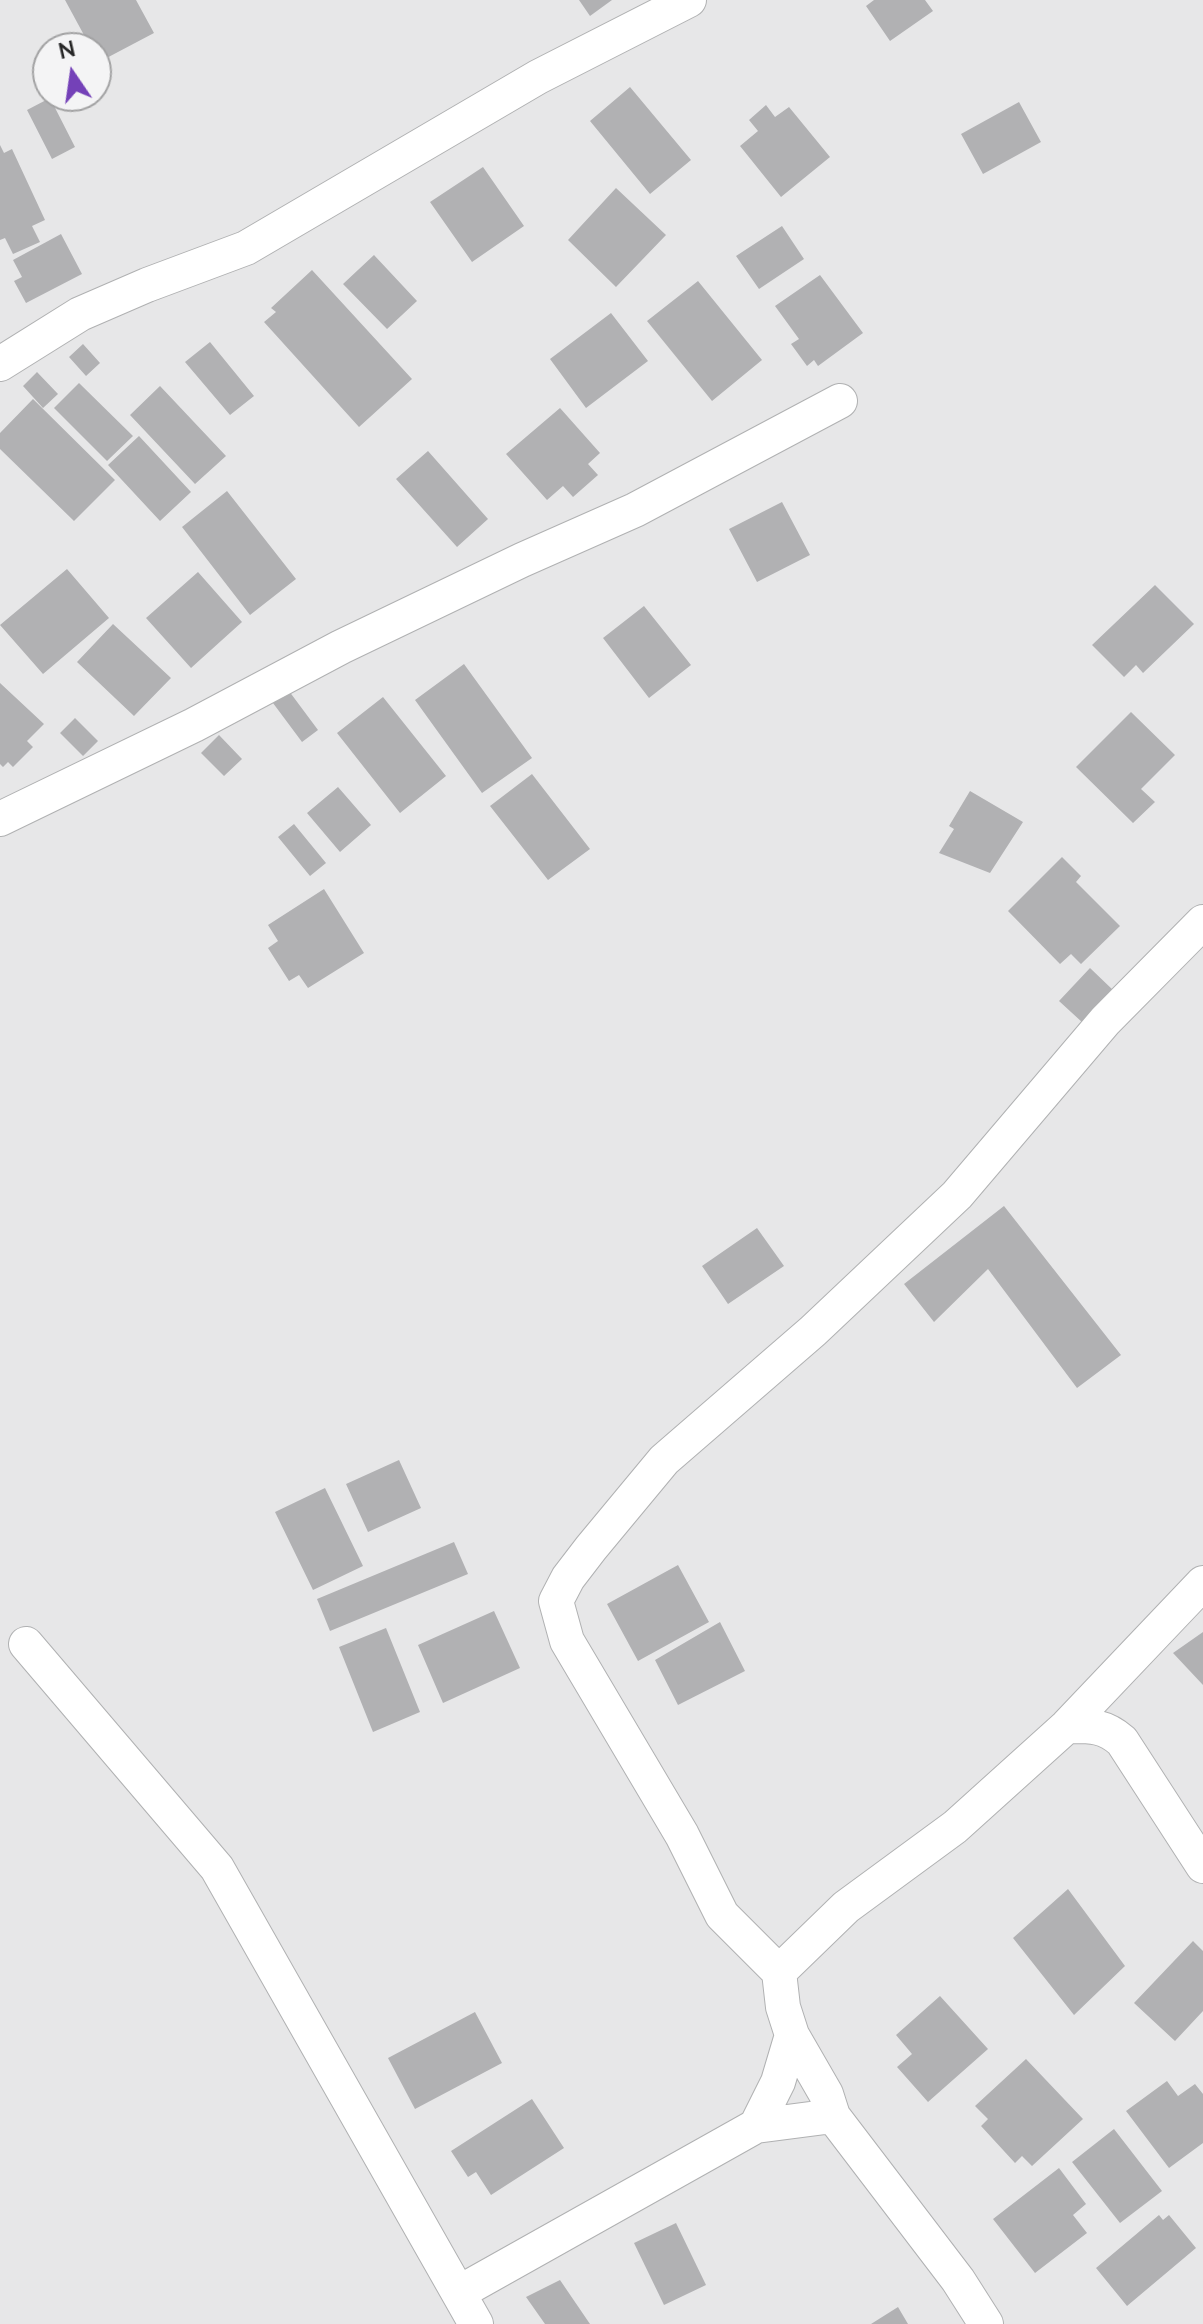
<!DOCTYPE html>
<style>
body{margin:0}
#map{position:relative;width:1203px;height:2324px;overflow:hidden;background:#e7e7e8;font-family:"Nunito Sans",sans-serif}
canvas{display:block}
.north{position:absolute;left:32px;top:32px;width:80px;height:80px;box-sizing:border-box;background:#f4f4f5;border:2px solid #a2a2a3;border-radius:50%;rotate:347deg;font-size:22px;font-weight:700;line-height:32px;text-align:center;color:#272727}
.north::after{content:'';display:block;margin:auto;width:28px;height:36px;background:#7441b8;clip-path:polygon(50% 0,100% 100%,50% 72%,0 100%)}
</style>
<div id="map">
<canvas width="1203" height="2324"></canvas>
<div class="north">N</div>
</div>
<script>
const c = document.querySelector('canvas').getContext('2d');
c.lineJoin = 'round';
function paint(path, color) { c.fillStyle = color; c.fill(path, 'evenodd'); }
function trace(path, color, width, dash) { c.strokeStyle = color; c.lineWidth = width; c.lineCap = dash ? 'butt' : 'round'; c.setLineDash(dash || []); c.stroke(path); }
const building = new Path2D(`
 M65 0H136L154 33 99 62 96 48H91Z
 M579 0H612L590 16Z
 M874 0H925L933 11 890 41 866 6Z
 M630 87 691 160 650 194 590 121Z
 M50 98 75 147 52 159 27 110Z
 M1019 102 1041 142 983 174 961 134Z
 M766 105 775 117 789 107 830 157 781 197 740 146 758 131 749 120Z
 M0 145 4 153 12 149 45 220 32 226 40 242 13 254 5 238 0 240Z
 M483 167 524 226 472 262 430 202Z
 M616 188 666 235 616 287 568 240Z
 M782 226 804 259 759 289 736 256Z
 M61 234 82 274 26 303 14 281 22 277 13 260Z
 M374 255 417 301 387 329 343 284Z
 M312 270 412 379 359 427 264 322 276 312 271 308Z
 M820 275 863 333 818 366 814 360 807 366 791 344 799 339 775 306Z
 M698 281 762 360 712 401 647 321Z
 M611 313 648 361 586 408 550 359Z
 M210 342 254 396 230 415 185 362Z
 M83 344 100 363 86 376 69 357Z
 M37 372 58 394 43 408 23 386Z
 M79 383 133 436 107 461 54 408Z
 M160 386 226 456 195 484 130 415Z
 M33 399 115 480 74 521 0 449V433Z
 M560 408 600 453 588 464 598 475 573 497 563 486 547 500 506 454Z
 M139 436 191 492 160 521 108 465Z
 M428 451 488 519 457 547 396 479Z
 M227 491 296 579 250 615 182 527Z
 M782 502 810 555 757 582 729 529Z
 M67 569 109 618 43 674 0 625Z
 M198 572 242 622 191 668 146 618Z
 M1155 585 1194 624 1143 673 1136 665 1124 677 1092 645Z
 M644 606 691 665 649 698 603 638Z
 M113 624 171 678 134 716 77 662Z
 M464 664 532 758 482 793 415 700Z
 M0 683 44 724 27 741 33 747 13 767 8 762 3 767 0 764Z
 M286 687 318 730 302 742 270 699Z
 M383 697 446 776 400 813 337 733Z
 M1131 712 1175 755 1141 789 1155 802 1133 823 1076 767Z
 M75 718 98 741 83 756 60 733Z
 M219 735 242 759 224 776 201 753Z
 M532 774 590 849 548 880 490 806Z
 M338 787 371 825 340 852 307 813Z
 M970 791 1023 822 990 873 939 853 954 829 949 826Z
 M294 824 326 863 310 876 278 837Z
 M1062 857 1081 876 1076 882 1120 926 1081 964 1071 954 1060 964 1008 911Z
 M324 889 364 953 308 988 299 975 289 981 268 948 278 941 268 925Z
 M1090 968 1114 991 1083 1023 1059 1001Z
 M1004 1206 1121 1355 1077 1388 988 1269 934 1322 904 1284Z
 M757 1228 784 1266 728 1304 702 1266Z
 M399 1460 421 1508 368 1532 346 1484Z
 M325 1488 363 1566 313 1590 275 1512Z
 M454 1542 468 1574 330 1631 317 1599Z
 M678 1565 709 1622 638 1661 607 1604Z
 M494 1611 520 1668 443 1703 418 1645Z
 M720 1622 745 1671 678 1705 655 1660Z
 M386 1628 420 1712 373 1732 339 1647Z
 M1203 1632V1685L1173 1653Z
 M1068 1889 1125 1966 1074 2015 1013 1938Z
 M1193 1941 1203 1951V2011L1175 2041 1134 2003Z
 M940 1996 988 2049 928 2102 897 2067 912 2054 896 2035Z
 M475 2012 502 2063 415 2109 388 2058Z
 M1026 2059 1083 2119 1032 2166 1022 2156 1015 2163 981 2126 988 2119 975 2106Z
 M1167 2081 1178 2096 1195 2084 1203 2094V2143L1169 2168 1126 2111Z
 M532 2099 564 2148 491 2195 476 2172 468 2177 451 2151Z
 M1114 2129 1162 2191 1120 2223 1072 2162Z
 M1059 2168 1086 2204 1073 2215 1087 2233 1035 2273 993 2219Z
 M1159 2215 1163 2220 1169 2215 1196 2248 1127 2306 1096 2268Z
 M676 2223 706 2285 664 2305 634 2243Z
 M560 2280 590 2324H545L526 2297Z
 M898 2307 908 2324H871Z`);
const minor = new Path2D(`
 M0 364 80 314 147 285 246 248 538 77 689 0
 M0 819 194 725 341 647 522 560 635 510 840 401
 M26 1644 217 1868 476 2324
 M1067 1726C1090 1726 1104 1725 1122 1741L1203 1866
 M779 1972 846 1907 955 1827 1067 1726 1203 1583
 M756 2126 778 2082 792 2035
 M460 2292 756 2126 833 2116
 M986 2324 958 2280 833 2116 826 2094 792 2035 783 2007 779 1972 722 1915 682 1835 567 1641 556 1601 568 1578 591 1548 664 1460 813 1331 957 1195 1105 1021 1203 922`);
paint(building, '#b1b1b3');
trace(minor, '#b0b1b2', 36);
trace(minor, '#fff', 34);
</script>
